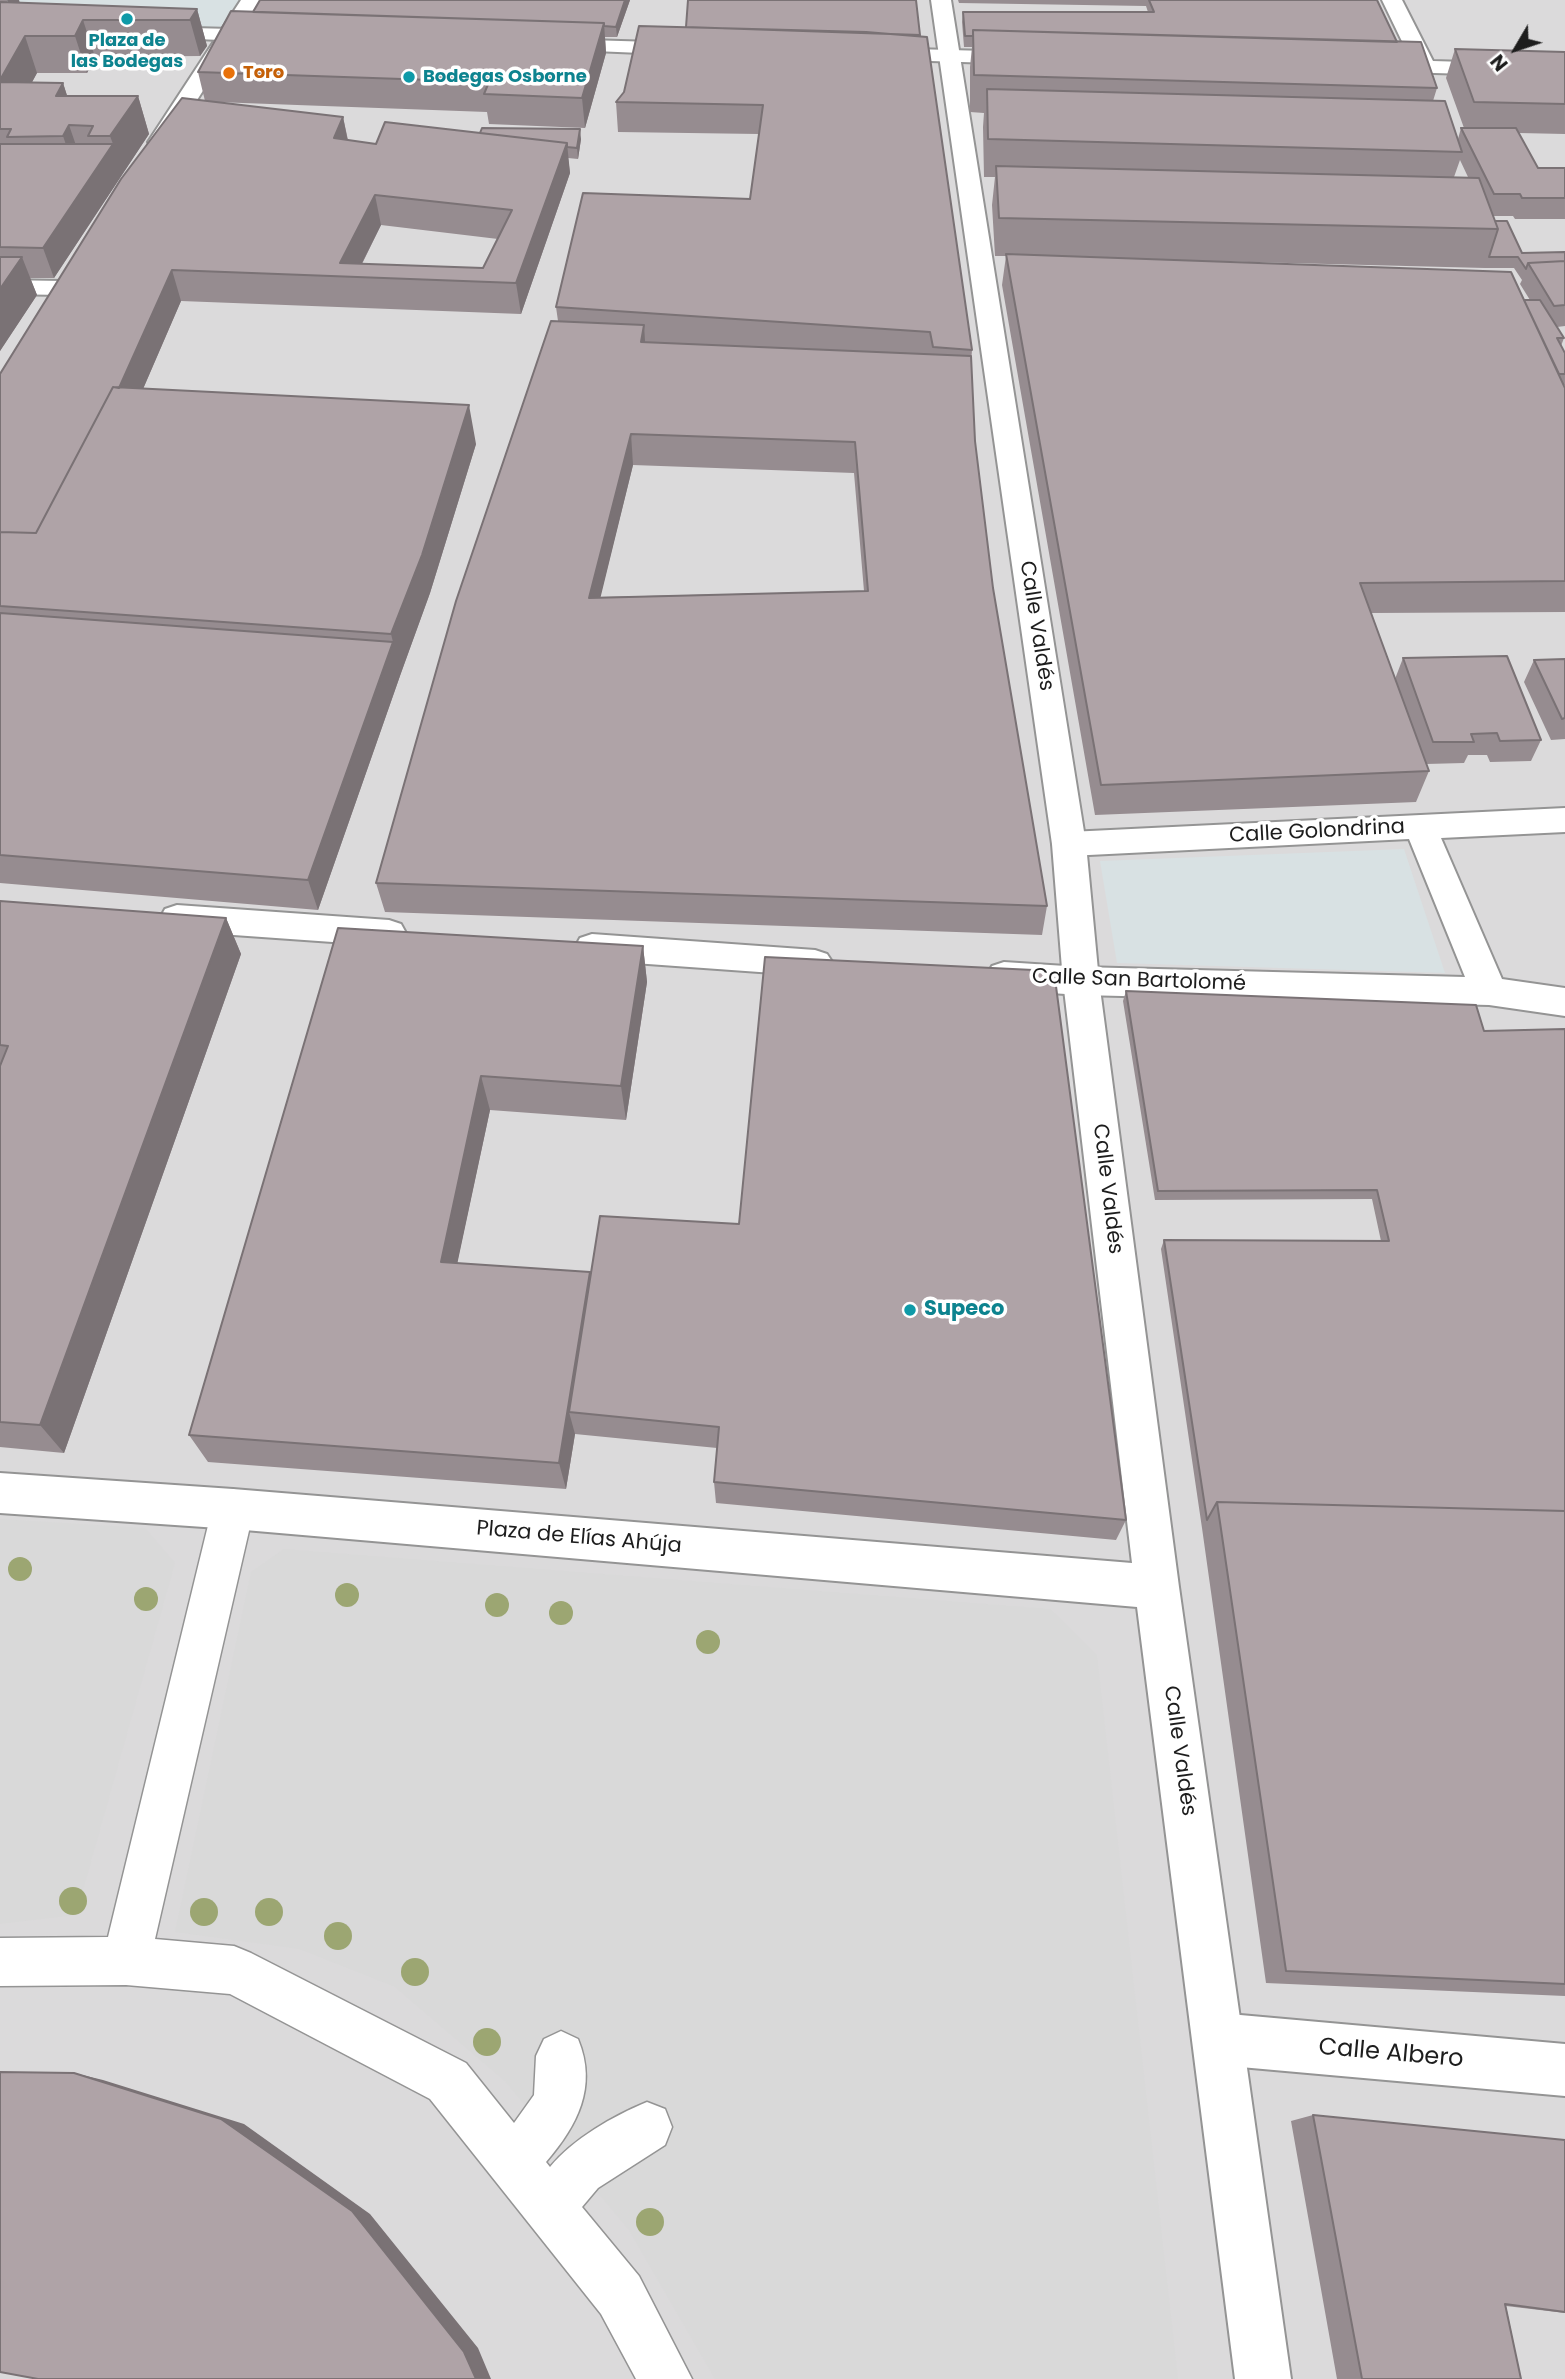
<!DOCTYPE html>
<meta charset="utf-8">
<style>
body{margin:0}
#map{position:relative;width:1565px;height:2379px;overflow:hidden;background:#eee4e5;font-family:Poppins,sans-serif}
canvas{display:block}
.north{position:absolute;left:1481px;top:14px;width:70px;height:70px;-webkit-text-stroke:5px #fff;paint-order:stroke;rotate:231deg;font-size:19px;font-weight:700;line-height:28px;text-align:center;color:#1d1d1d}
.north::after{content:'';display:block;margin:auto;width:24px;height:32px;background:#1d1d1d;clip-path:polygon(50% 0,100% 100%,50% 72%,0 100%)}
</style>
<div id="map">
<canvas width="1565" height="2379"></canvas>
<div class="north">N</div>
</div>
<script>
const c = document.querySelector('canvas').getContext('2d');
c.lineJoin = 'round';
function paint(path, color) { c.fillStyle = color; c.fill(path, 'evenodd'); }
function trace(path, color, width, dash) { c.strokeStyle = color; c.lineWidth = width; c.lineCap = dash ? 'butt' : 'round'; c.setLineDash(dash || []); c.stroke(path); }
function drawText(font, color, halo, rows, align = 'center') {
  c.font = font + ' Poppins,sans-serif'; c.lineWidth = 7; c.setLineDash([]); c.textBaseline = 'middle'; c.strokeStyle = halo; c.fillStyle = color; for (const [text, x, y, turn = 0] of rows) {
    c.save(); c.translate(x, y); c.rotate((+turn || 0) * Math.PI / 180); c.textAlign = isNaN(turn) ? turn : align; if (halo) c.strokeText(text, 0, 0); c.fillText(text, 0, 0); c.restore();
  }
}
const residential = new Path2D(`
 M0 0H1565V2379H0Z`);
const parking = new Path2D(`
 M0 1519 145 1528 175 1563 76 1915 0 1924Z
 M284 1549 1050 1609 1097 1655 1178 2379H715L629 2230 505 2081 395 1987 299 1949 175 1932 251 1572Z`);
const plaza = new Path2D(`
 M0 0H240L229 35 16 31Z
 M1404 849 1445 973 1117 963 1100 861Z`);
const service = new Path2D(`
 M233 1489 248 1495 254 1509 155 1939 234 1946 251 1953 466 2063 514 2123 534 2095 536 2056 544 2039 561 2031 578 2039C598 2087 577 2126 546 2162L550 2167C573 2139 613 2116 647 2102L665 2109 672 2127 665 2145 598 2188 582 2207 639 2276 692 2379H636L601 2314 430 2099 230 1994 126 1985 0 1986V1938L108 1937 212 1509 218 1495Z`);
const pedestrian = new Path2D(`
 M1218 2013 1565 2044V2096L1218 2065 1200 2057 1192 2039 1200 2021Z`);
const minor = new Path2D(`
 M1382 0H1402L1433 61 1565 65V77L1369 71 1366 66 1369 61 1411 60Z
 M153 27 271 30 278 32 282 36 278 40 271 42 146 37 142 33 146 29Z
 M555 39 687 43 695 44 698 49 695 54 687 55 548 49 544 45 548 41Z
 M877 48 1023 52 1031 53 1034 58 1031 63 1023 64 869 59 866 54 869 49Z
 M0 280 64 281 73 283 76 288 73 293 64 295 0 294Z
 M1565 808V832L1441 838 1502 979 1565 988V1016L1489 1005 1081 995 1004 990 992 986 986 976 992 966 1004 962 1081 967 1465 977 1409 839 1069 856 1057 853 1052 844 1057 835 1069 832Z
 M177 905 389 920 401 924 406 933 401 942 389 946 177 931 165 927 160 918 165 909Z
 M592 934 815 950 827 954 833 963 827 972 815 976 592 960 580 956 575 947 580 938Z`);
const tertiary = new Path2D(`
 M241 0H261L167 147H151L148 142Z
 M931 0H951L1086 844 1099 981 1179 1587 1291 2379H1235L1137 1607 233 1529 0 1513V1473L233 1489 1132 1563 1063 981 1052 844Z`);
const trees = [
 [20,1569,12],
 [347,1595,12],
 [146,1599,12],
 [497,1605,12],
 [561,1613,12],
 [708,1642,12],
 [73,1901,14],
 [204,1912,14],
 [269,1912,14],
 [338,1936,14],
 [415,1972,14],
 [487,2042,14],
 [650,2222,14]
];
const wall = new Path2D(`
 M0 0H7V2L197 9 207 46 200 56 95 57 87 73H37L32 82 63 83 67 96H138L149 134 54 278H30L37 295 0 351Z
 M260 0H630L617 37H605L606 53 585 128 489 124 487 112 216 102 343 117 348 140 376 144 480 133 581 139 578 159 568 158 570 173 521 314 181 301 143 389 476 444 430 593 401 673 318 910 0 883V374L205 101 198 72 252 12ZM381 225 498 239 483 268 362 264Z
 M916 0 920 36 972 350 971 363 975 441 993 588 1047 906 1042 935 385 912 376 883 558 321 556 307 750 199 759 134 618 132 616 102 686 27ZM633 465 854 473 864 591 600 597Z
 M958 0H1377L1397 42 1437 88 1433 101 1458 139 1461 128H1464L1446 78 1455 49 1565 52V134L1519 133 1538 168H1565V219H1515L1513 216H1493L1495 221 1522 253 1565 252V326L1557 327 1564 338 1561 346 1565 353V385H1564L1565 388V612L1371 613 1395 679 1403 658 1541 740 1531 761 1490 762 1487 755H1468L1464 763 1426 764 1429 771 1416 802 1095 815 1002 285 1006 256H995L992 205 995 177H984L983 127 984 113 970 112V67L972 47H964L962 22 963 12H1148L1146 6 959 3ZM1460 160 1468 177H1454ZM1171 260 1485 268H1514L1522 280 1520 284 1530 300Z
 M1565 659V739L1551 740 1524 682 1534 660Z
 M0 901 226 918 241 954 64 1453 0 1447Z
 M338 928 643 946 647 982 626 1120 490 1110 457 1263 591 1276 1126 1520 1116 1540 716 1503 714 1482 717 1448 575 1434 566 1489 208 1462 189 1435Z
 M1126 991 1484 1031 1565 1029V1996L1266 1983 1202 1528 1161 1249 1164 1240 1381 1241 1372 1199 1155 1200 1123 1001Z
 M1313 2115 1565 2140V2313L1506 2306 1521 2379H1337L1291 2121Z`);
const shadedWall = new Path2D(`
 M7 0H19L23 13 15 25Z
 M625 0H630L617 37 616 27Z
 M197 9 207 46 200 56 190 20Z
 M83 20 95 57 87 73 75 36Z
 M604 23 606 53 585 128 582 98Z
 M25 36 37 73 12 119 0 85V80Z
 M63 83 75 120 69 125 82 163 76 174 63 136 56 96Z
 M138 96 149 134 54 278 43 248 113 144 110 136Z
 M343 117 349 147 334 138Z
 M580 129 581 139 578 159 577 148Z
 M567 143 570 173 521 314 516 283Z
 M375 195 381 225 355 277 340 263Z
 M22 257 37 295 0 351V289Z
 M172 270 181 301 127 426 40 541Z
 M644 325 646 356 641 342Z
 M469 405 476 444 430 593 401 673 318 910 308 880 393 642 391 634Z
 M631 434 633 465 593 628 589 598Z
 M226 918 241 954 64 1453 40 1425Z
 M643 946 647 982 626 1120 621 1086Z
 M481 1076 490 1110 451 1293 441 1262Z
 M590 1272 596 1303 569 1412 575 1434 566 1489 559 1463Z
 M74 2073 103 2080 244 2124 370 2214 478 2348 491 2379H476Z`);
const building = new Path2D(`
 M260 0H625L616 27 604 26V23L253 12Z
 M688 0H916L920 35 686 27Z
 M1149 0H1377L1397 42 973 30V36H965L963 12H1154Z
 M0 2 197 9 190 20H83L75 36H25L0 80Z
 M231 11 604 23 582 98 484 94 489 82 198 72Z
 M639 26 866 32 927 37 972 350 933 347 930 332 556 307 583 193 750 199 763 105 616 102 624 92Z
 M973 30 1421 42 1437 88 974 75Z
 M1455 49 1565 52V104L1474 102Z
 M0 82 63 83 56 96H138L110 136H88L93 126 69 125 63 136 7 137 11 129H0Z
 M987 89 1445 101 1462 152 988 139Z
 M182 98 343 117 334 138 376 144 385 122 567 143 516 283 172 270 119 388 113 387 36 533 0 532V374L121 179ZM375 195 512 210 483 268 340 263Z
 M482 128 580 129 577 148 567 147V143L480 133Z
 M1461 128H1516L1538 168H1565V198H1522L1520 194H1494Z
 M0 144H113L43 248 0 247Z
 M996 166 1479 178 1498 229 999 218Z
 M1495 221H1507L1522 253 1565 252V261L1528 263 1526 269 1518 257H1489L1498 229Z
 M1006 254 1511 272 1565 388V581L1360 583 1429 771 1101 785Z
 M0 257H22L0 289Z
 M1565 261V305L1554 306 1528 263Z
 M1524 300H1540L1564 338H1557L1565 353V374H1559Z
 M551 321 644 325 641 342 971 356 975 441 993 588 1047 906 376 883 456 601ZM631 434 855 442 868 591 589 598Z
 M113 387 469 405 422 555 391 634 0 606V532L36 533Z
 M0 613 393 642 308 880 0 855Z
 M1507 656 1541 740 1500 741 1497 733 1471 734 1474 742H1433L1403 658Z
 M1565 659V718L1562 719 1534 660Z
 M0 901 226 918 40 1425 0 1422V1066L8 1046 0 1045Z
 M338 928 643 946 621 1086 481 1076 441 1262 590 1272 559 1463 189 1435Z
 M765 957 1054 971 1126 1520 714 1482 719 1427 569 1412 600 1216 739 1224Z
 M1126 991 1476 1005 1484 1031 1565 1029V1511L1217 1502 1207 1520 1164 1240 1389 1241 1377 1190 1158 1191Z
 M1217 1502 1565 1511V1984L1286 1971Z
 M0 2072 74 2073 221 2119 352 2211 464 2352 476 2379H38L0 2372Z
 M1313 2115 1565 2140V2312L1505 2304 1521 2379H1362Z`);
const markers = [
 [127,19,7,"#0f9aa8"],
 [229,73,7,"#e8710a"],
 [409,77,7,"#0f9aa8"],
 [910,1310,7,"#0f9aa8"]
];
const farCulturenames = [
 ["Plaza de",127,41],
 ["las Bodegas",127,62],
 ["Bodegas Osborne",423,77,"left"]
];
const farFoodnames = [
 ["Toro",243,73]
];
const streetNames = [
 ["Calle Valdés",1036,626,81],
 ["Calle Golondrina",1317,832,-3],
 ["Calle San Bartolomé",1139,981,2],
 ["Calle Valdés",1107,1189,83],
 ["Plaza de Elías Ahúja",579,1538,5],
 ["Calle Valdés",1179,1751,82]
];
const cultureNames = [
 ["Supeco",924,1310]
];
const nearStreetnames = [
 ["Calle Albero",1391,2054,5]
];
paint(residential, '#dbdadb');
paint(parking, '#d9d9d9');
paint(plaza, '#d8e1e3');
trace(service, '#949494', 3);
trace(pedestrian, '#949494', 4);
trace(minor, '#949494', 4);
trace(tertiary, '#949494', 4);
paint(service, '#fff');
paint(pedestrian, '#fff');
paint(minor, '#fff');
paint(tertiary, '#fff');
c.fillStyle = '#9ca672';
for (const [x, y, r] of trees) { c.beginPath(); c.arc(x, y, r, 0, 2 * Math.PI); c.fill(); }
paint(wall, '#968c90');
paint(shadedWall, '#7a7275');
paint(building, '#afa3a7');
trace(building, '#7a7275', 2);
for (const [x, y, r, color] of markers) { const dot = new Path2D(); dot.arc(x, y, r, 0, 2 * Math.PI); c.fillStyle = color; c.fill(dot); trace(dot, '#fff', 2.5); }
drawText('bold 18px', '#0d838f', '#fff', farCulturenames);
drawText('bold 18px', '#c56008', '#fff', farFoodnames, 'left');
drawText('21px', '#1d1d1d', '#fff', streetNames);
drawText('bold 21px', '#0d838f', '#fff', cultureNames, 'left');
drawText('24px', '#1d1d1d', '#fff', nearStreetnames);
</script>
